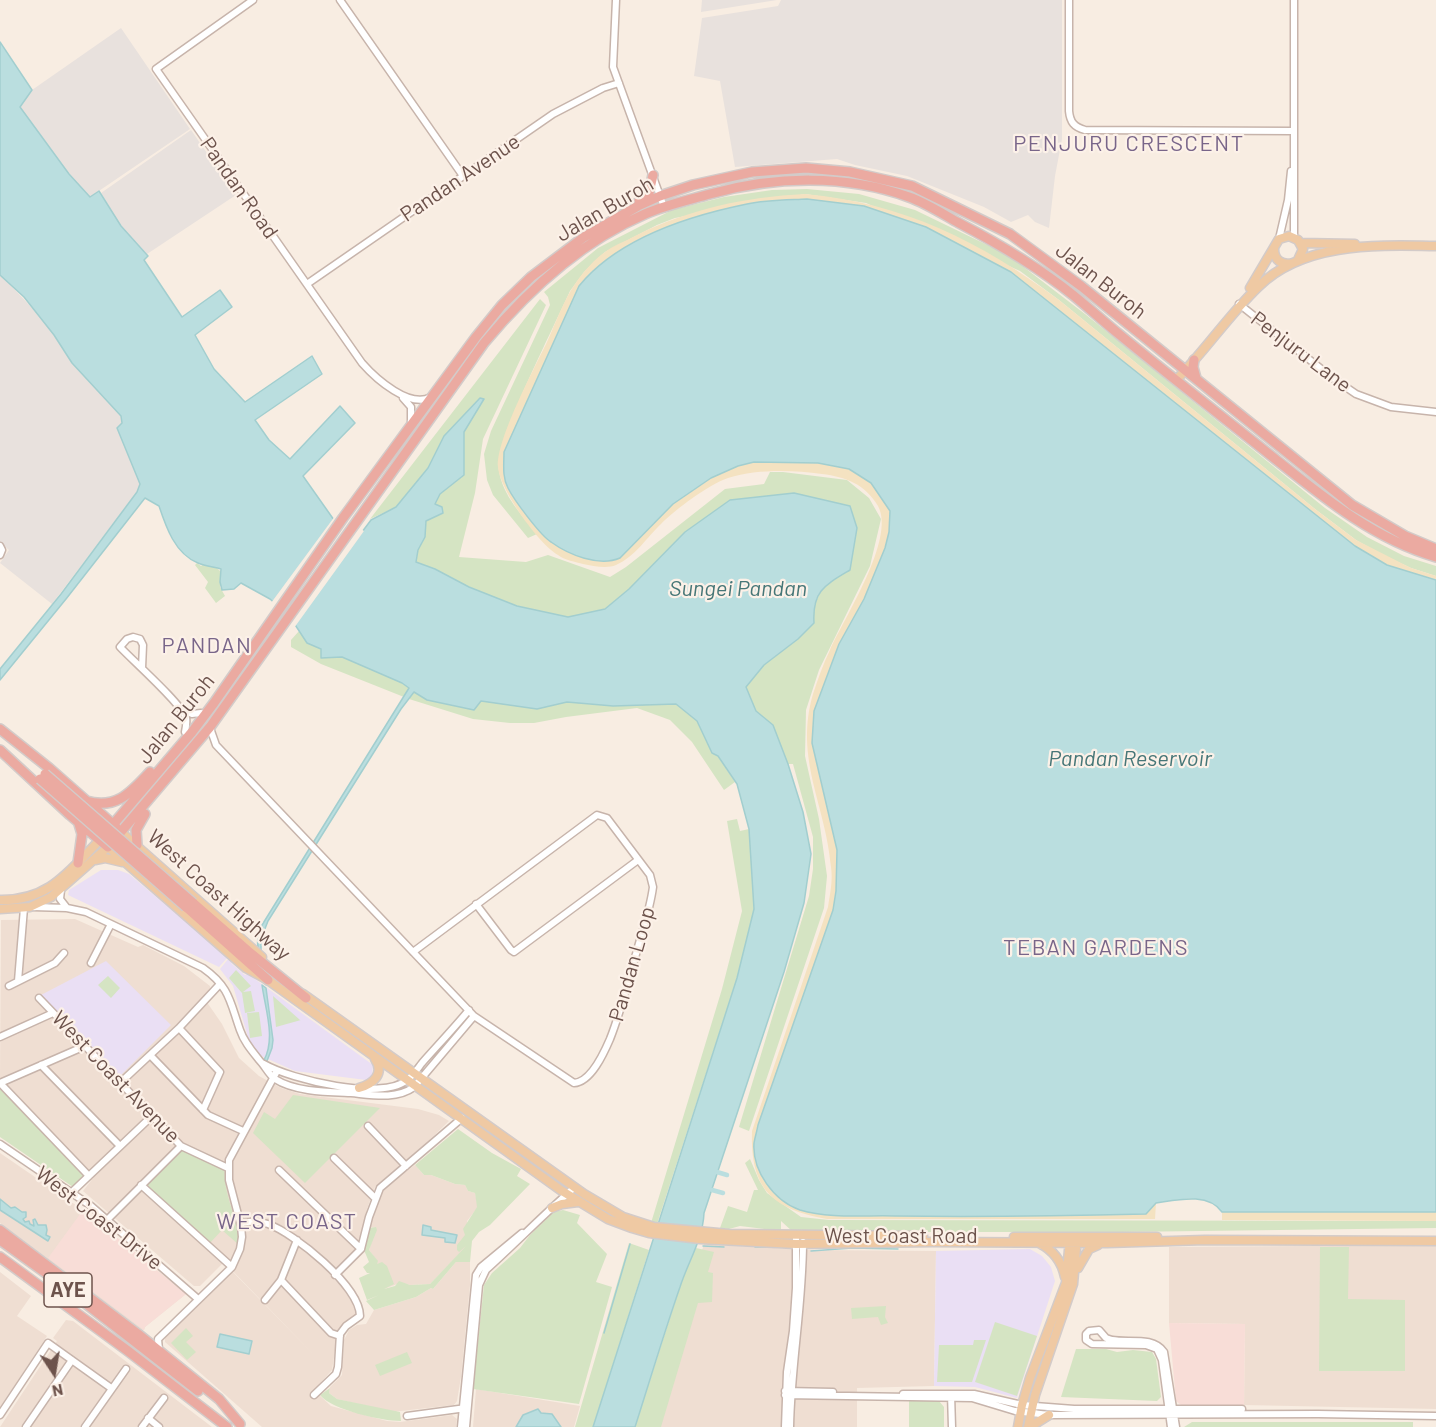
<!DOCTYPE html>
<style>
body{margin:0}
#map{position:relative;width:1436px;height:1427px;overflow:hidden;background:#f8ede2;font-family:Barlow,sans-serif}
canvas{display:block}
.north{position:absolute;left:24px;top:1343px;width:60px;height:60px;-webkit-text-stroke:4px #fcf1e8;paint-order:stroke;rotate:168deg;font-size:16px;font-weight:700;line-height:24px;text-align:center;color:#6d534c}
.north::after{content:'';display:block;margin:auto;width:21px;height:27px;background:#6d534c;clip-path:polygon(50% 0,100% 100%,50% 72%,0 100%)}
</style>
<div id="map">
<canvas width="1436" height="1427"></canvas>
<div class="north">N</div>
</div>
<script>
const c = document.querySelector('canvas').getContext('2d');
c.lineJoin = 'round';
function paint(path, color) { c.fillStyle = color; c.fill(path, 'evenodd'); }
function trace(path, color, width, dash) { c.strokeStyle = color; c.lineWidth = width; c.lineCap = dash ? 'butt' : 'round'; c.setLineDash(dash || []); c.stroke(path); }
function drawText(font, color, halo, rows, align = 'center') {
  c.font = font + ' Barlow,sans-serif'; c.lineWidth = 4.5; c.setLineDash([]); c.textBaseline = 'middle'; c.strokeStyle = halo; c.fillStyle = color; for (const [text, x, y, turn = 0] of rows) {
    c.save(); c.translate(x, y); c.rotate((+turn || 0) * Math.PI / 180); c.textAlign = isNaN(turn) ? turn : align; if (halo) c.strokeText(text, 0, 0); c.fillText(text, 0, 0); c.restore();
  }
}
const residential = new Path2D(`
 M75 919 138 947 143 945 184 966 210 986V991L204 998 222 1024 239 1058 259 1076 281 1088 300 1094 418 1109 439 1115 449 1121 410 1159 375 1187 367 1209 361 1241 355 1251 330 1275 348 1293 357 1314 338 1331 332 1370 312 1392 317 1393 331 1406 387 1421 400 1422 452 1415 457 1419 456 1427H262L165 1342V1338L185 1314 231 1270 315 1356 224 1262 200 1286H194L83 1191 94 1177 0 1079 1 920Z
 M0 1153 83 1210 186 1294 145 1327 144 1330 141 1329 0 1223Z
 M415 1165 424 1175H431L455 1184 465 1185 468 1191 475 1193 478 1207 467 1221 470 1243 430 1284 410 1285 400 1283 384 1289 376 1270 377 1261 369 1250 376 1227 369 1228 382 1189Z
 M704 1244 809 1250 936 1251 934 1386 857 1388V1427H647Z
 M1436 1245V1409L1244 1405 1245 1324 1169 1323V1247Z
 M456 1262H470V1285L461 1377 457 1401 454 1405 392 1412 337 1399 329 1393 330 1387 342 1375 344 1340 349 1330 357 1325 366 1324 374 1310 416 1297 431 1288 433 1289Z
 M0 1272 31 1296 17 1316 47 1336 0 1408Z
 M66 1320 73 1321 212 1427H0L57 1341 53 1338Z
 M476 1389 580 1406 574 1427H473Z`);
const commercial = new Path2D(`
 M83 1210 186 1294 145 1327 144 1330 48 1258Z
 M1169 1323 1245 1324 1244 1405H1181L1176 1401Z`);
const industrial = new Path2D(`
 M702 0H777L701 12Z
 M781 0H1062V139L1055 176 1049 228 1035 222 1028 215 1011 222 984 207 907 176 855 165 837 159 735 167 720 81 694 76 702 18 778 6Z
 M121 28 190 129 90 197 69 174 19 107 32 90Z
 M191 130 236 195 147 254 121 226 101 193Z
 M0 274 48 325 121 416 140 484 137 492 52 604 0 563 9 550 0 542Z`);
const education = new Path2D(`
 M101 870H118L129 874 228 957 219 967 68 895 69 890Z
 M229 958 232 964 245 975 248 974 373 1065 372 1076 366 1080 295 1071 261 1056 250 1044 233 986 220 969Z
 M106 961 171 1025 120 1076 41 995Z
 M1030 1249 1042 1256 1051 1267 1055 1281 1017 1398 975 1387 934 1386 936 1251Z`);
const green = new Path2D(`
 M807 189 859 194 915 210 1008 255 1085 314 1325 508 1367 537 1404 556 1436 566V576L1411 568 1383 555 1356 540 1315 509 1059 300 1020 271 866 203 805 194 675 218 657 225 605 252 585 271 570 291C556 323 494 443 499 471 503 496 522 515 537 534L528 538 493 495 487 480 484 454 491 431 550 305 548 297 544 292 598 248 672 210 724 197 772 190Z
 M540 299 546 305 483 439 475 493 459 557 526 562 548 555 610 577 626 567 725 489 764 484 770 472H783L847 480 869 498 881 519 870 566 819 670 806 710 805 756 819 819 827 876 824 908 749 1131 739 1127 809 896 813 869V837L793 764H788L773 725 756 711 746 687 764 665 798 639 824 585 850 570 629 589 605 609 568 617 517 606 469 587 435 569 416 563 418 550 425 537 426 521 440 494 464 475V432L484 399 444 436 428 468 396 507 370 519Z
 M207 562 212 563 220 571V587L225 596 216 603 205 588 208 582 195 565 197 563 201 566Z
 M299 631 307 643 321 649V658L342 657 402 683 409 688 404 697 321 664 291 647V640Z
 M414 691 474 710 481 701 537 709 567 702 613 706 676 704 697 721 712 753 718 756 735 782 724 790 692 742 670 720 637 708 566 717 534 723H510L473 719 409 699Z
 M737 819 740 831 749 829 754 909 737 978 657 1224 651 1223 722 989 742 911 727 821Z
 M236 970 251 986 243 992 251 991 255 1011 245 1013 242 993 229 978Z
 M108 976 120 988 111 998 98 985Z
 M273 996 300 1020H301L276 1027Z
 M259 1012 262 1036 250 1038 247 1013Z
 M0 1089 84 1176 73 1187 0 1137Z
 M293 1095 380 1108 305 1183 253 1133 264 1112 275 1119Z
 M458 1129 492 1153 521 1169 517 1176 530 1184 490 1225 479 1232 472 1241 470 1262H456L433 1289 431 1288 416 1297 374 1310 366 1301 379 1295 367 1300 359 1278 370 1273H367L363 1267 369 1262 364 1250 369 1228 376 1227 377 1230 369 1250 378 1261 377 1264 382 1262 387 1266 394 1284 384 1289 395 1286 399 1281 410 1285 430 1284 466 1246 459 1252 457 1250V1245L465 1235 463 1229 477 1207 475 1193 468 1191 465 1185 455 1184 431 1175H424L415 1165Z
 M183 1149 225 1167C222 1194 239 1218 239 1245L222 1230 209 1244 143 1186Z
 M750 1159 759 1180 767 1193 801 1217 829 1220 1436 1221V1228L1122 1232H793L781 1221V1231L740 1226 729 1229 720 1228 728 1206 747 1212 754 1190H758L745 1163Z
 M563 1210 580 1215 577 1223 607 1254 596 1282 612 1287 579 1404 473 1389 484 1285 492 1273 520 1248 530 1235 554 1212Z
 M629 1243 649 1250 593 1427H575Z
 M1320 1247H1349L1348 1299 1405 1300V1371H1319Z
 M696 1248 714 1252 708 1272 713 1273 712 1302 698 1303 661 1427H635L687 1265Z
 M886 1306 885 1317 888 1323 881 1325 878 1317 852 1319 851 1308Z
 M995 1322 1037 1336 1017 1396 975 1382Z
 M186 1328 193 1336 186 1342 196 1352 187 1360 171 1343Z
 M974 1340H986L972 1382H937L939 1345H973Z
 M1076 1349H1106L1117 1352 1133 1350 1152 1352 1156 1359 1161 1397 1157 1401 1061 1397Z
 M407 1352 412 1363 380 1376 375 1365Z
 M330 1388 329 1393 337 1399 400 1412 401 1421C382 1421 332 1410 320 1395Z
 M909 1401H939L944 1407V1427H909Z
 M1192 1422H1413V1427H1184Z`);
const sand = new Path2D(`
 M805 194C903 203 980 241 1059 300L1315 509 1356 540 1411 568 1436 576V580L1387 565 1355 546 1313 514 592 271 579 286 504 452 507 486 549 541 568 551 620 558 673 504 711 478 738 466 754 462 818 463 850 469 871 483 890 511 889 532 885 548 864 599 839 644 814 711 812 743 837 850 836 891 833 910 758 1125 754 1144 758 1168 1156 1203 1155 1219H827C772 1209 750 1189 752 1131L828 907C830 894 833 881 831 867 826 805 794 759 813 694 818 679 823 664 830 650 844 618 896 539 878 506 865 484 846 477 822 474 792 470 757 469 728 478 708 485 676 509 661 524 647 537 635 557 616 565 607 569 593 566 583 564 576 562 564 560 558 555 538 543 500 490 498 467 496 440 534 369 547 342 556 322 564 299 577 281 584 271 595 259 605 252 614 245 626 241 635 236 689 209 745 197 805 194Z
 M1222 1212H1436V1221L1222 1220Z`);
const water = new Path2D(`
 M0 42 32 90 20 107 69 174 90 197 99 191 121 226 148 256 144 260 182 317 220 290 232 307 195 335 214 369 245 402 312 356 322 374 255 420 269 440 290 459 340 406 355 423 303 476 346 537 359 536 371 520 396 507 428 468 444 436 480 398 484 399 464 432V475L440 494 435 504 442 507 443 513 426 521 425 537 418 550 416 562 435 569 469 587 517 606 568 617 605 609 629 589 685 532 730 500 794 493 850 506 857 528 850 570C825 585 812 591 814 623L798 639 764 665 746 687 756 711 773 725 788 764 803 812 811 854 804 903 784 972 704 1213C703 1239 688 1262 680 1287 664 1333 650 1380 635 1427H593L737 978 754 909 749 829 737 784 718 756 712 753 697 721 676 704 613 706 567 702 537 709 481 701 474 710 427 700 414 692 401 709 268 921 261 939V955C255 945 258 936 262 925L409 688 402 683 342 657 321 658V649L307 643 290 617 270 599 241 583 234 589 222 590 220 582 221 569C214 567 205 566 198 563 175 554 166 527 159 506L145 498 66 599 0 680V669L61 594 137 492 140 484 117 428 122 423 121 416 72 363 54 335 24 297 0 275Z
 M807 199 864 206 926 227 1011 272 1355 546 1387 565 1436 580V1212H1222C1208 1192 1177 1200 1156 1203L1146 1214C1062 1216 979 1217 895 1216 865 1215 830 1219 800 1210 774 1201 752 1171 754 1143 755 1137 757 1131 758 1125L833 910 836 891 837 850 812 743 814 711 839 644 864 599 885 548 889 532 890 511 871 483 849 469 818 463 754 462 738 466 711 478 673 504 620 558C599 567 569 555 551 542 540 535 514 500 508 488 502 477 504 464 504 452L579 286C618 238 688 216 747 204 766 200 788 200 807 199Z
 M262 985 266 988 273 1040 272 1048 267 1061 264 1060C276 1038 265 1008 262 985Z
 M0 1199 11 1208 15 1207 22 1212H26V1217L23 1219 25 1222 29 1221 30 1224 34 1226 33 1220 35 1219 38 1225H46L47 1230 46 1235 50 1237 48 1241 0 1210Z
 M423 1225 431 1227V1230L457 1235 455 1243 445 1242V1238L422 1235Z
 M220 1334 252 1341 249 1354 217 1347Z
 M538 1409 541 1413 552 1414 561 1427H516L523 1415Z`);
const pier = new Path2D(`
 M335 516 348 534 357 533 361 529 364 531 294 628 287 619 271 603Z`);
const stream = new Path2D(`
 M703 1246 724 1247
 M755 1247H773
 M811 1251 852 1248 898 1249
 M604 1333 630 1244`);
const canal = new Path2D(`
 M717 1172 727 1175
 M712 1190 723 1193`);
const minor = new Path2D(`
 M253 0 156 69 362 363C376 379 410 409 431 397
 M340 0 463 176
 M616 0 613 67 664 207
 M1069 0V111C1070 122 1074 127 1085 130L1293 131
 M1294 0V237
 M1279 239 1288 200 1291 171
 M307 284 553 114 603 88 619 83
 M1239 304 1334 379 1356 394 1391 407 1436 412
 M403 398 411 407V423
 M0 546 2 550 0 555
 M142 668 143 645 140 639 133 637 127 639 120 647C132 660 182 704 186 718 187 722 186 727 185 732
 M182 710 192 714 201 713
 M210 728 216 745 474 1016 574 1083C591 1082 604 1053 610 1039 621 1011 628 982 636 954 642 932 650 910 653 887L650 875 607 818 597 815 413 952
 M61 890 60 899 67 908
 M476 904 511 950 514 952 638 860
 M33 907 67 908 86 912 203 968C230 987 230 1002 240 1030 244 1042 252 1051 260 1061 265 1066 269 1075 275 1079 295 1092 328 1092 351 1093 372 1095 396 1100 414 1087L474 1016
 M91 963 111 924
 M18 981 24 908
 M9 986 55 963 64 953
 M39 998 181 1146 228 1168
 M179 1028 220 1072 203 1110
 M0 1037 53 1013
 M150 1055 208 1115 243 1131
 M264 1064C292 1080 381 1101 407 1080 413 1076 418 1068 422 1063 438 1045 454 1028 469 1010
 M41 1065 120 1146
 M121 1082 179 1028 220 984
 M0 1083 89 1176
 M0 1083 85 1046
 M368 1126 406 1166
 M0 1144 91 1206 198 1299
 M334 1158 375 1198
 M279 1170 361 1249
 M141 1185 232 1267
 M72 1192 152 1116
 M107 1220 181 1146
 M241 1223C251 1221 258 1221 268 1224 294 1233 360 1286 360 1316L346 1326 340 1334 338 1367 336 1374 314 1395
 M335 1275 361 1249 369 1217 380 1188 462 1118
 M281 1280 331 1333 340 1336
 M265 1300 281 1280 297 1240
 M159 1350 158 1339 232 1267 240 1249 242 1237 241 1226 229 1180V1160L277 1071
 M785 1391 833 1392
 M903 1394H974L1022 1405 1074 1409H1242
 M951 1394 952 1427
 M785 1395 972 1398 1015 1411 1049 1415 1318 1414 1436 1416
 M0 1415 48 1343 111 1388
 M407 1416 466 1408
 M148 1418 159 1427
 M26 1427 72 1360
 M85 1427 126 1369
 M142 1427 164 1398
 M461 1427 476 1275 481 1267 522 1233
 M466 1427 479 1285 486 1270C516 1243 544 1214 575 1187
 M785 1427 787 1372 793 1331 796 1288V1236
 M790 1427C791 1365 803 1304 803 1242
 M1171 1427 1162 1360 1157 1349 1146 1345 1092 1344 1086 1340V1334L1089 1331 1099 1330 1106 1338 1112 1340C1129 1343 1153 1336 1164 1352L1176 1427`);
const major = new Path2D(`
 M1301 243 1355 244
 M1274 249C1274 260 1282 266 1293 263
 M1250 288 1279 239 1289 236 1298 240 1303 249 1298 260
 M1176 380C1205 351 1228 316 1258 287 1303 242 1377 245 1436 246
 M122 833 262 957
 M95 860 105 858 122 862
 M0 900C49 901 68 872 100 840
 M0 909 30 907 51 897 108 847 246 968 268 980 562 1191 608 1219 632 1228 649 1233 700 1239 796 1244 932 1242 1107 1243 1205 1240 1436 1241
 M303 994 584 1194 623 1217 654 1227 729 1234 923 1236
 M359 1088C373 1084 385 1074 375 1059
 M552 1208 562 1204 578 1202
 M1014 1237H1157
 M1039 1243C1053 1250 1062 1262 1065 1277
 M1078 1268 1089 1249 1098 1245
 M1018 1427 1022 1405 1030 1378 1066 1283 1070 1239
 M1028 1427 1035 1395 1073 1284 1077 1237
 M1030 1427 1049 1415`);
const highway = new Path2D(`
 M639 201 649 193 653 175
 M1194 360 1193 367 1196 378
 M0 729 49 768 116 827
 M0 750 70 815 108 847 210 727 484 343C528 290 582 241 645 214 666 205 689 200 710 194 775 176 845 174 909 197 926 203 943 214 959 223 999 244 1038 267 1073 295 1089 308 1104 322 1120 335 1171 377 1223 417 1274 458 1324 498 1374 539 1436 557
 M86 801C117 810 131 792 150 772
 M105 834 192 732 214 703 343 518 476 337 502 305 531 277 584 237 638 206 660 196 693 185 752 172 806 168 850 172 912 186 1010 234 1081 286 1352 505 1405 536 1436 549
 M137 845 136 830 145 814
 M78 863 82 834 79 824
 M193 903 248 951 306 998
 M186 907 268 980
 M0 1230 138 1334 219 1399 240 1424
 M0 1240 53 1278 198 1391
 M0 1257 128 1351 227 1427`);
const highwayBridge = new Path2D(`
 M45 774 193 903
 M40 779 186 907`);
const shields = [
 [68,1290,48]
];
const shieldNames = [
 ["AYE",68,1290]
];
const streetNames = [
 ["Pandan Avenue",460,178,-34],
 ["Pandan Road",239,188,55],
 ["Jalan Buroh",605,209,-30],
 ["Jalan Buroh",1101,281,38],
 ["Penjuru Lane",1301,352,37],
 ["Jalan Buroh",176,719,-51],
 ["West Coast Highway",219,895,42],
 ["Pandan Loop",632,964,-74],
 ["West Coast Avenue",116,1077,46],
 ["West Coast Drive",99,1218,38],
 ["West Coast Road",901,1236]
];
const neighbourhoodNames = [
 ["PENJURU CRESCENT",1129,144],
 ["PANDAN",207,646],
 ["TEBAN GARDENS",1096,948],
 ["WEST COAST",287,1222]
];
const waterNames = [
 ["Sungei Pandan",738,589],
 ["Pandan Reservoir",1130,759]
];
paint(residential, '#efded2');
paint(commercial, '#f8ddd7');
paint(industrial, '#e8e1dd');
paint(education, '#eadff4');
paint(green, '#d5e4c3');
paint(sand, '#f4e2c1');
paint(water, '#badedf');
trace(water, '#a2cecf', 1.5);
paint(pier, '#f8ede2');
trace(stream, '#a2cecf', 1.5);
trace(canal, '#badedf', 4.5);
trace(minor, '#c7b4ab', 9);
trace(major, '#d3cbc9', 11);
trace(highway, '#d3cbc9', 12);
trace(minor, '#fff', 6);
trace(major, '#efc9a3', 8);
trace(highway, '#ebaaa1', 9);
trace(highwayBridge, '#d3cbc9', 12, []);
trace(highwayBridge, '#ebaaa1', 9);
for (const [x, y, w] of shields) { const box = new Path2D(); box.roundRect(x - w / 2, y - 17, w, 34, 4.5); c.fillStyle = '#fcf1e8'; c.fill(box); trace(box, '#6d534c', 1.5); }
drawText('bold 20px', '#6d534c', null, shieldNames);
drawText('21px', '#6d534c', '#fcf1e8', streetNames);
c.letterSpacing = '1.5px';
drawText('22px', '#786589', '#fcf1e8', neighbourhoodNames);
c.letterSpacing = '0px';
drawText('italic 22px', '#467677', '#fcf1e8', waterNames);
</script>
